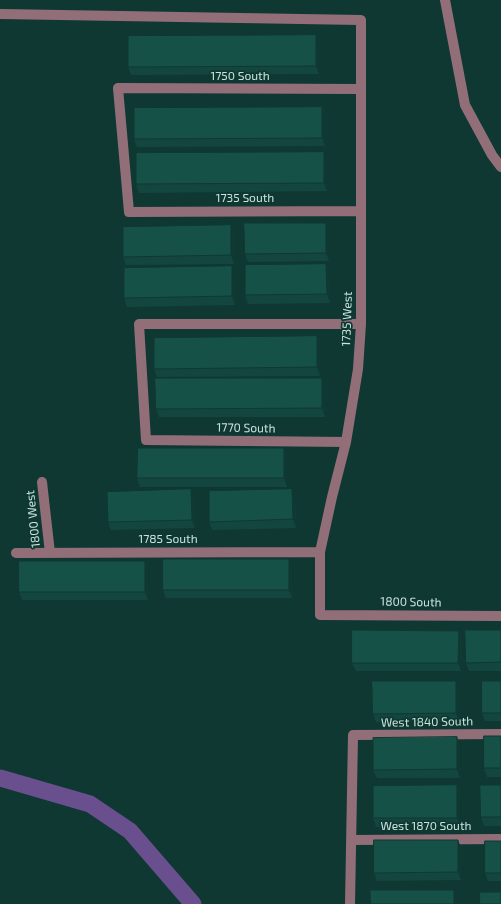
<!DOCTYPE html>
<style>
body{margin:0}
canvas{display:block;background:#0f3832}
</style>
<canvas width="501" height="904"></canvas>
<script>
const c = document.querySelector('canvas').getContext('2d');
c.lineJoin = 'round';
function trace(path, color, width, dash) { c.strokeStyle = color; c.lineWidth = width; c.lineCap = dash ? 'butt' : 'round'; c.setLineDash(dash || []); c.stroke(path); }
function paint(path, color) { c.fillStyle = color; c.fill(path, 'evenodd'); }
function drawText(font, color, halo, rows, align = 'center') {
  c.font = font + ' "Exo 2",sans-serif'; c.lineWidth = 3.5; c.setLineDash([]); c.textBaseline = 'middle'; c.strokeStyle = halo; c.fillStyle = color; for (const [text, x, y, turn = 0] of rows) {
    c.save(); c.translate(x, y); c.rotate((+turn || 0) * Math.PI / 180); c.textAlign = isNaN(turn) ? turn : align; if (halo) c.strokeText(text, 0, 0); c.fillText(text, 0, 0); c.restore();
  }
}
const canal = new Path2D(`
 M0 778 90 804 130 831 193 904`);
const minor = new Path2D(`
 M445 0 465 105 492 155 501 167
 M0 14 361 20V324L358 369 346 442 332 497 320 552V615L501 616
 M361 211 129 212 118 88 361 89
 M346 442 146 440 139 324H361
 M42 482 50 553
 M16 553 320 552
 M351 840 501 839
 M350 904 353 735 501 734`);
const wall = new Path2D(`
 M319 43V74L131 75 128 67Z
 M322 107 325 115V146L137 147 134 139Z
 M327 161V191L139 193 136 184Z
 M326 223 329 231V261L248 262 245 254Z
 M234 233V264L126 265 123 257Z
 M326 264 329 273 330 303 248 304 245 295Z
 M235 274V305L127 307 124 298Z
 M317 336 320 345V376L157 377 154 369Z
 M325 386V417H159L156 409Z
 M284 448 287 456V487H140L137 478Z
 M191 489 194 498 195 528 111 530 108 522Z
 M295 498 296 528 212 530 209 522Z
 M292 568V598H166L163 590Z
 M148 570V600H22L19 592Z
 M501 630V671H469L466 663Z
 M462 639 461 671H356L352 663Z
 M456 681 459 690V722H376L373 714Z
 M501 681V721H485L482 713Z
 M501 736V777H487L484 768Z
 M460 746V778H377L373 770Z
 M457 785 460 794V826L376 827 373 818Z
 M501 785V826H484L481 817Z
 M458 840 461 848V880L377 881 374 873Z
 M501 841V881H488L485 873Z`);
const shadedWall = new Path2D(`
 M316 35 319 43V74L316 66Z
 M322 107 325 115V146L322 138Z
 M324 152 327 161V191L324 183Z
 M326 223 329 231V261L326 253Z
 M231 225 234 233V264L231 255Z
 M326 264 329 273 330 303 327 294Z
 M232 266 235 274V305L232 296Z
 M317 336 320 345V376L317 367Z
 M322 378 325 386V417L322 408Z
 M284 448 287 456V487L284 478Z
 M191 489 194 498 195 528 192 520Z
 M292 489 295 498 296 528 293 519Z
 M289 559 292 568V598L289 590Z
 M145 561 148 570V600L145 592Z
 M459 631 462 639 461 671 458 663Z
 M456 681 459 690V722L456 713Z
 M457 737 460 746V778L457 769Z
 M457 785 460 794V826L457 818Z
 M458 840 461 848V880L458 872Z
 M454 890 457 899V904H454Z`);
const building = new Path2D(`
 M316 35V66L128 67V36Z
 M322 107V138L134 139V108Z
 M324 152V183L136 184V153Z
 M244 223H326V253L245 254Z
 M231 225V255L123 257V227Z
 M326 264 327 294 245 295V265Z
 M232 266V296L124 298V268Z
 M317 336V367L154 369V338Z
 M155 378H322V408L156 409Z
 M138 448H284V478H137Z
 M191 489 192 520 108 522 107 492Z
 M292 489 293 519 209 522V491Z
 M163 559H289V590H163Z
 M19 561H145V592H19Z
 M352 630 459 631 458 663H352Z
 M465 630H501V662L466 663Z
 M372 681H456V713L373 714Z
 M482 681H501V713H482Z
 M484 736H501V768H484Z
 M457 737V769L373 770V738Z
 M457 785V818H373V786Z
 M480 785H501V817H481Z
 M374 840H458V872L374 873Z
 M485 841H501V873H485Z
 M370 890H454V904H371Z
 M480 892H501V904H480Z`);
const streetNames = [
 ["1750 South",240,76],
 ["1735 South",245,198],
 ["1735 West",347,319,-88],
 ["1770 South",246,428,1],
 ["1800 West",33,519,-96],
 ["1785 South",168,539],
 ["1800 South",411,602,1],
 ["West 1840 South",427,722,-1],
 ["West 1870 South",426,826]
];
trace(canal, '#694f8e', 17);
trace(minor, '#926f78', 10);
paint(wall, '#13463e');
paint(shadedWall, '#0f3932');
paint(building, '#165148');
trace(building, '#0f3932', 1);
drawText('12px', '#c9e4de', '#0f3832', streetNames);
</script>
